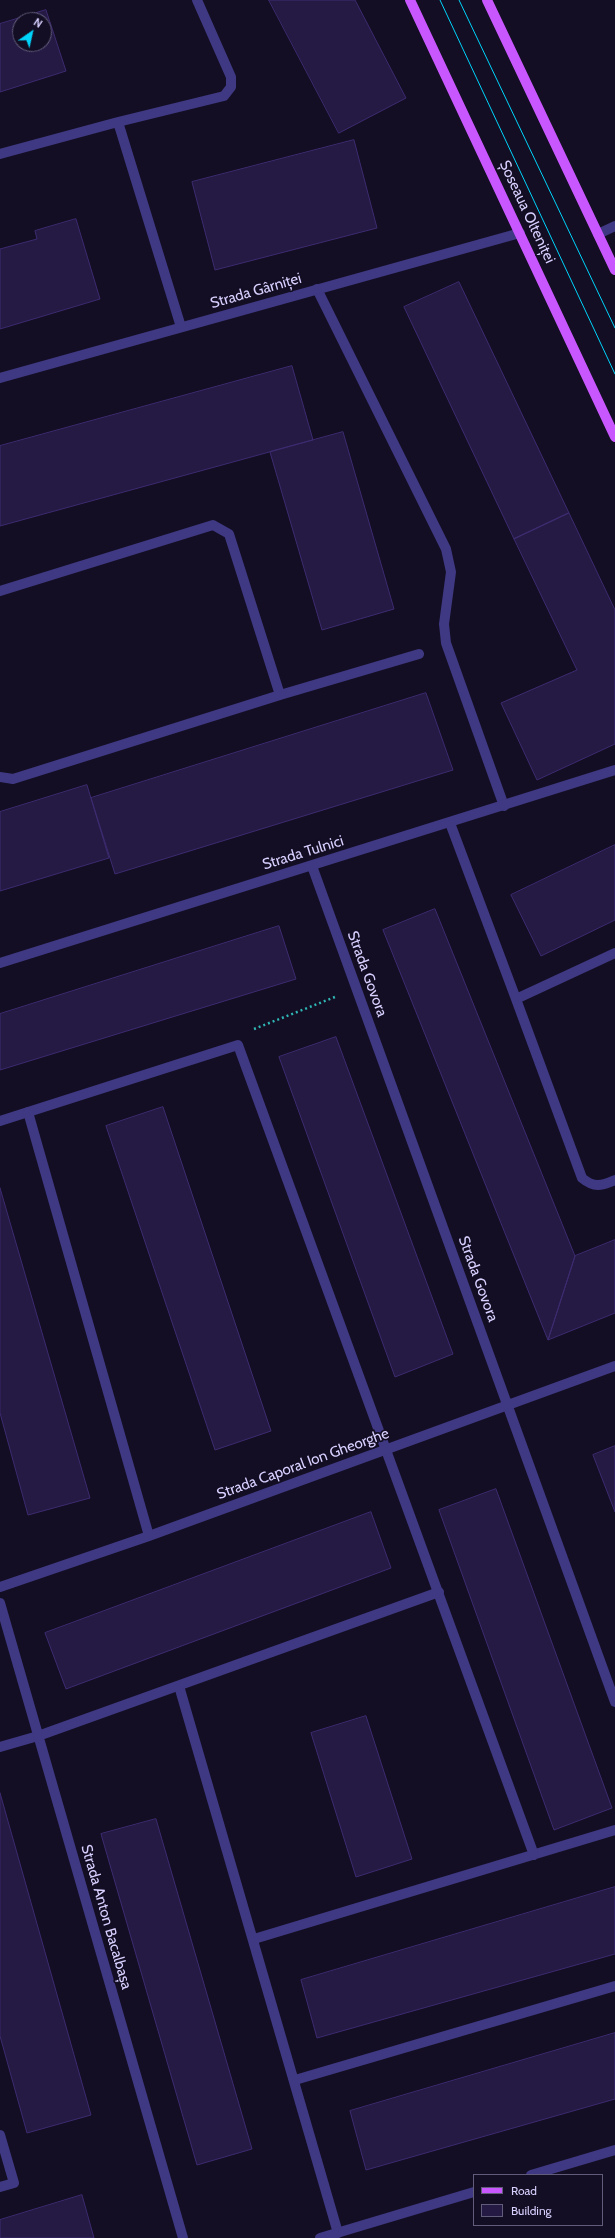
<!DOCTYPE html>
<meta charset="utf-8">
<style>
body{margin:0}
#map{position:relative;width:615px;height:2238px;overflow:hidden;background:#130e23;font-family:Cabin,sans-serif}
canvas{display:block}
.legend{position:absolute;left:473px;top:2174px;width:130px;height:52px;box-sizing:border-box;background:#130e23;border:1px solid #625c7b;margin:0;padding:5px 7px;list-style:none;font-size:12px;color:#d8d0ff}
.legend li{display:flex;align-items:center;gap:8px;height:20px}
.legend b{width:20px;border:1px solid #625c7b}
.north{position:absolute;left:12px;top:12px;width:40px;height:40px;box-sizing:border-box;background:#130e23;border:1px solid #625c7b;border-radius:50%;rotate:34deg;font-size:11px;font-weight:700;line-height:16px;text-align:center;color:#d8d0ff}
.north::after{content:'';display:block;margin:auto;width:14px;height:18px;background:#00d4fb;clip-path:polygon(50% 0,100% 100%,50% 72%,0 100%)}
</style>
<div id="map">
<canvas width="615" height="2238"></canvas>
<ul class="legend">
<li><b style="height:5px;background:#c957ff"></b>Road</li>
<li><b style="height:11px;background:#251a44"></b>Building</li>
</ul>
<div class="north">N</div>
</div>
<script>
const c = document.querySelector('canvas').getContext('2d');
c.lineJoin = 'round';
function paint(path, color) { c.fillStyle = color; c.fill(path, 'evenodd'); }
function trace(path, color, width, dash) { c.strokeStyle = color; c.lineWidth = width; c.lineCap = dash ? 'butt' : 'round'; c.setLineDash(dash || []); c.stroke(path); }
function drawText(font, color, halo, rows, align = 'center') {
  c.font = font + ' Cabin,sans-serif'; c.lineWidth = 3.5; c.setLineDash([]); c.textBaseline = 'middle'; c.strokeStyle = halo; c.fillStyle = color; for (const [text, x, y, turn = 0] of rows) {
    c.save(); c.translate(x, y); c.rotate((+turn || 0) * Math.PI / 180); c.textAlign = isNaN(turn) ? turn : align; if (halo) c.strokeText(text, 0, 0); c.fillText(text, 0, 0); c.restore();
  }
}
const building = new Path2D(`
 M269 0H355L406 98 339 133Z
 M46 10 66 71 0 92V24ZM20 20H44V44H20Z
 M354 140 377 228 215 270 192 182Z
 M76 219 100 299 0 329V249L37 239 35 231Z
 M459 282 569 513 514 539 404 307Z
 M292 366 313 440 0 526V446Z
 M343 432 394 609 322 630 270 452Z
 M569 513 615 610V744L537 780 501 703 577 670 514 539Z
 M426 693 453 770 115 874 91 798Z
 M87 785 109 858 0 891V812Z
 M615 845V920L541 956 511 895Z
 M435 909 575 1256 548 1340 383 930Z
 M279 926 296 979 0 1070V1014Z
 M336 1037 453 1354 395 1377 279 1057Z
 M163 1107 271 1431 215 1450 106 1126Z
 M0 1188 90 1498 28 1515 0 1413Z
 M615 1240V1313L548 1340 575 1256Z
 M615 1446V1512L593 1455Z
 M496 1489 612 1808 554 1830 439 1510Z
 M371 1512 391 1568 66 1689 45 1633Z
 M366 1716 412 1859 356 1877 311 1733Z
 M0 1793 91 2115 27 2133 0 2036Z
 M156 1819 252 2149 197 2165 101 1834Z
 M615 1887V1954L317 2038 301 1980Z
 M615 2033V2099L366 2170 350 2111Z
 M82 2195 94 2238H0V2220Z`);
const path = new Path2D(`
 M254 1029 335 997`);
const lane = new Path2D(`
 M118 122 224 96 231 87V77L197 0
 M0 154 118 122 181 327
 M317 289 446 549 451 572 444 624 446 643 504 806
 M0 591 213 525 229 534 280 695 13 779 0 777
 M280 695 419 654
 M450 823 516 999 615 953
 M516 999 582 1178C594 1188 601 1186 615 1180
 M0 1121 238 1045 534 1855
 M179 1686 338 2233
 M0 1747 38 1736
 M254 1939 615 1830
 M295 2080 615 1986
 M0 2135 14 2183 0 2187`);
const street = new Path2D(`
 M598 234 615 226
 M0 378 520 233
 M312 866 615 1702
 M0 963 615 770
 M28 1112 149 1536
 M0 1587 149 1536 615 1366
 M0 1603 183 2238
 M38 1736 439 1592
 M531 2175 615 2150
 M320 2238 474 2192`);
const primary = new Path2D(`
 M410 0 615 437
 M487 0 615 270`);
const tram = new Path2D(`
 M440 0 615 374
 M459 0 615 328`);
const streetNames = [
 ["Șoseaua Olteniței",527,212,65],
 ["Strada Gârniței",256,291,-16],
 ["Strada Tulnici",303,853,-17],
 ["Strada Govora",367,974,70],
 ["Strada Govora",478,1279,70],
 ["Strada Caporal Ion Gheorghe",303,1464,-20],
 ["Strada Anton Bacalbașa",106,1917,74]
];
paint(building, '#251a44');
trace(building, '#3d2b70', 1);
trace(path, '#2eb5b4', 2.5, [2, 3]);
trace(lane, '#3f3882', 10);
trace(street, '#3f3882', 10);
trace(primary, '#c957ff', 10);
trace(tram, '#00d4fb', 1);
drawText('15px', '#d8d0ff', '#130e23', streetNames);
</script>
